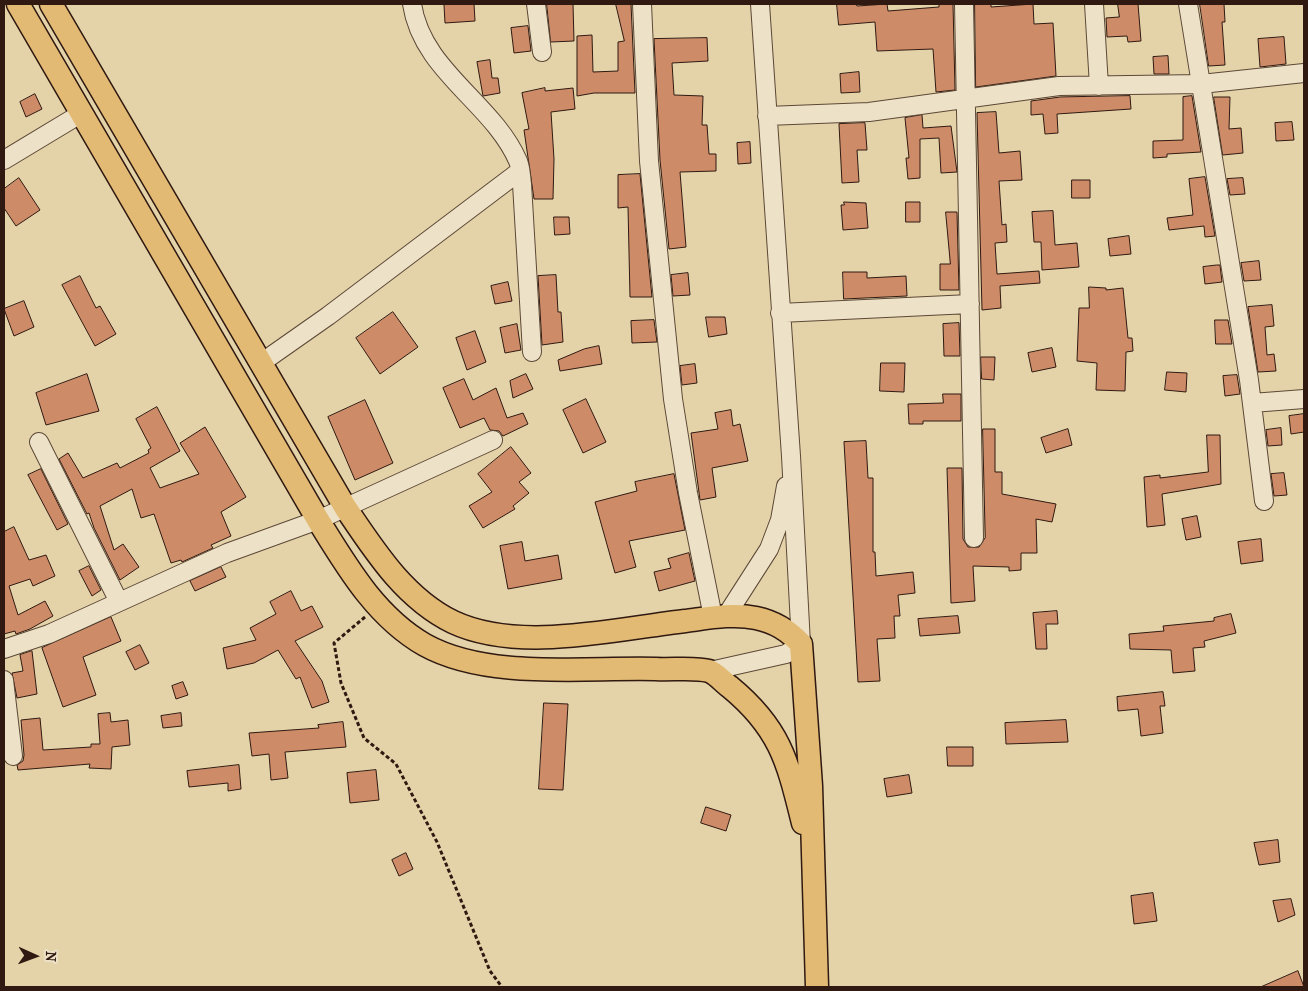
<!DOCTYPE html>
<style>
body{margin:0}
#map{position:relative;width:1308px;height:991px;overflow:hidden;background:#e4d3a9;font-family:"IM FELL French Canon",serif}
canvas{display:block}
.frame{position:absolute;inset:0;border:5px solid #2f1911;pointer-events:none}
.north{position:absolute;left:10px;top:931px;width:50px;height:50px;-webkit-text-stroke:4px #ede2c7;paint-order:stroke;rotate:92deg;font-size:14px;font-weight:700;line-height:20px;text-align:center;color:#2f1911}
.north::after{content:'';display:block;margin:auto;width:18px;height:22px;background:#2f1911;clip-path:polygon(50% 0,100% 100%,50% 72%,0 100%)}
</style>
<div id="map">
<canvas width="1308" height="991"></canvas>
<div class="frame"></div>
<div class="north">N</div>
</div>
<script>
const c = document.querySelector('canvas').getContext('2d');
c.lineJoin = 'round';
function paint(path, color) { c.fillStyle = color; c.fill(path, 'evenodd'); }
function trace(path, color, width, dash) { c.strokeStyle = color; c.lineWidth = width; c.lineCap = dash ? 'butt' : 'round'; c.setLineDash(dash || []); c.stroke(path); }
const building = new Path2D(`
 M474 4 475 21 445 23 444 5Z
 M547 4H573L574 41 551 42Z
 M616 4H631L635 93H594L577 96V36L592 35 593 72 618 71V42L624 41Z
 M837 4H856L857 6 887 4 888 11 939 7V4H953L955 90 936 92 933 49 877 51 875 22 839 25Z
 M975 4H991V7L1033 4 1034 24 1053 23 1056 76 976 87Z
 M1118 4H1138L1141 41 1128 42 1127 36 1107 37 1106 18 1119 17Z
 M1200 4H1224L1225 22H1222L1225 65 1209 66Z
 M528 26 531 51 514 53 511 28Z
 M1284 37 1286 64 1260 67 1258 39Z
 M707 38 708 61 672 63 674 95 703 96 702 125H707L709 154H716V171L680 172 686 247 669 249 660 160 654 39Z
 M1168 56 1169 74H1154L1153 57Z
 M490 60 492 78H498L500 93 483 96 477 62Z
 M859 72 860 92 841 93 840 74Z
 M545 88V91L573 88 575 109 551 112 554 159 553 199H534L524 130 529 129 522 93Z
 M35 94 42 109 26 117 20 102Z
 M1130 96 1131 109 1057 114 1058 133 1045 134 1043 114 1031 115V101L1060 97Z
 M1192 96 1201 152 1167 154V157L1153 158V141L1183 140V97Z
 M1214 97H1230L1229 129 1241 128 1243 153 1223 155Z
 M996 112 999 153 1020 151 1022 180 999 181 1002 225 1006 224 1007 242 995 243 997 274 1039 271 1040 283 1000 286 1001 308 982 310 977 113Z
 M922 115 923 128 951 126 957 172 941 173 939 138 920 139V178L908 179 906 158H909L905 118Z
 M1292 122 1294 140 1276 141 1275 123Z
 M865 123 867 150H857L859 182 842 183 839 124Z
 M750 142 751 163 738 164 737 143Z
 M640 174 652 297H630L628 207 618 208V175Z
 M1205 177 1215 236 1205 237 1204 226 1169 230 1167 218 1193 215 1189 179Z
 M19 178 40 210 16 226 4 208V189Z
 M1243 178 1245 194 1230 195 1227 179Z
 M1072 180H1090V198H1072Z
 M844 202 866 203 868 228 843 230 841 205H844Z
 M906 202H920V222H906Z
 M1053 211 1055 245 1077 243 1079 267 1042 270 1041 242H1034L1032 212Z
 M946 212H957L959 290H940V264H950Z
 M554 217H569L570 234 555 235Z
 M1129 236 1131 254 1110 256 1108 239Z
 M1259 261 1261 280 1244 281 1241 263Z
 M1217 265H1220L1222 282 1205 284 1203 267Z
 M843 272H867V278L906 276 907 296 844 299Z
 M688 273 690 295 673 296 671 275Z
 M556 275 558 312H561L563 342 542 345 538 276Z
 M80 276 96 308 100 306 116 334 95 346 62 285Z
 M508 282 512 301 495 304 491 286Z
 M1089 287 1106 288V290L1123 288 1128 338H1132L1133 351 1126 352 1125 391 1096 390 1097 363 1077 361 1079 308H1089Z
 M24 301 34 327 14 336 4 309Z
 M1272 305 1274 326 1265 327 1267 355 1274 354 1276 371 1258 372 1248 307Z
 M393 312 418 347 380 374 356 338Z
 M706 317H725L727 334 709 337Z
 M654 320 657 342 632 343 631 321Z
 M1215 320H1228L1232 344H1216Z
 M959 323 960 356H944L943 324Z
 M517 324 521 350 505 353 500 328Z
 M475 331 486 362 467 370 456 338Z
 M599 346 602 364 560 371 558 360 584 349Z
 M1052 348 1056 367 1032 372 1028 353Z
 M981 357H995L994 380 982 379Z
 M881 363H905L904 392 880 391Z
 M695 364 697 383 682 385 680 366Z
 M1167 372 1187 373 1186 392 1165 390Z
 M87 374 99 411 46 425 36 393Z
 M526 374 533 389 513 398 510 381Z
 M1237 375 1240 394 1225 396 1223 376Z
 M464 379 473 400 496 388 507 418 523 413 528 424 503 436 499 431 490 430 484 418 460 428 443 388Z
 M943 394H961V421H923V424H909L908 404 943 403Z
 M586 399 606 442 583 453 563 410Z
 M365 400 393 463 355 480 328 417Z
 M157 407 180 451 150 468 160 488 199 474 180 443 205 427 246 497 221 512 231 536 211 545 213 548 182 562 181 560 171 563 154 514 141 518 132 489 100 506 114 550 123 544 139 567 120 580 94 528 89 513 87 514 59 459 68 453 83 478 117 463 120 468 149 453 148 450 151 448 136 419Z
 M731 410 733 426 740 424 748 461 712 468 716 497 700 500 691 433 718 429 715 413Z
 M1304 414V432L1291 434 1289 416Z
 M1281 428 1282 445 1268 446 1266 430Z
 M983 429H995V472H1002V494L1056 504 1052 522 1036 519 1037 553H1021V570L1009 571V567L973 566 975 601 951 603 947 468H962L963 539 968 547H979L985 538Z
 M1068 429 1072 445 1046 453 1041 438Z
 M1207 435H1220L1221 484 1162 494 1165 525 1147 527 1144 477 1160 475V478L1208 472Z
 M866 441 868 478H873V552H875L876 576 913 572 915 593 898 595 900 616H894L895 638 877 639 880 681 858 682 844 442Z
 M511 447 531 473 519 482 529 493 513 506 515 509 483 528 469 506 492 492 478 474Z
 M41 469 68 524 57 530 28 475Z
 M1284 473 1287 495 1274 496 1271 474Z
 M674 474 685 530 629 541 636 567 615 573 595 502 637 491 635 482Z
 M1197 516 1201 537 1186 540 1182 519Z
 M14 527 29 560 46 555 55 576 33 586 30 579 9 586 18 615 45 601 53 616 30 629 16 634 15 631 4 634V532Z
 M1261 539 1263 561 1241 564 1238 542Z
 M522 542 525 561 558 555 562 579 508 589 500 546Z
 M689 553 695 581 659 591 654 572 671 568 668 559Z
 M89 566 101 590 92 596 79 571Z
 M221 567 226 577 195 591 190 581Z
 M291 591 301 611 312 606 323 627 295 641 322 681 329 702 312 708 300 677 296 679 278 650 254 663 227 669 223 648 256 640 250 628 276 614 270 602Z
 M1057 611 1058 624H1046L1047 649H1036L1033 613Z
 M1231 614 1236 633 1204 641 1205 647 1193 648 1195 671 1173 673 1171 650 1130 649 1129 634 1164 631 1163 626 1214 621V618Z
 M958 616 960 633 920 636 918 619Z
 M111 617 121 641 83 657 96 695 63 707 42 648Z
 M140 645 149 663 135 670 126 652Z
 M32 651 37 694 17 698 12 673 23 671 20 655Z
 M183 682 188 695 176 699 172 686Z
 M1163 692 1165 706H1160L1163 733 1141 736 1138 709 1118 711 1117 697Z
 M544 703 568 704 563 790 539 789Z
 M110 713 111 722 128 720 130 745 112 747 111 769 89 768 90 764 18 770 17 765 23 761 24 755 21 720 40 718 43 750 91 747V744H100L98 714Z
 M181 713 182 726 163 728 161 716Z
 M1066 720 1068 742 1006 744 1005 723Z
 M343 722 346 747 285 752 288 778 271 780 269 754 252 756 249 733 319 728 318 725Z
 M947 747H973V766H948Z
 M239 765 241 789 228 791V783L189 787 187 771Z
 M376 770 379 800 350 803 347 773Z
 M909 775 912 793 887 797 884 779Z
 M706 807 731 815 726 831 701 823Z
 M1278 840 1280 862 1259 865 1254 843Z
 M406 853 413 869 399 876 392 860Z
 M1153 893 1157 921 1134 924 1131 896Z
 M1291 899 1295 915 1278 922 1273 901Z
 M1298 971 1304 987H1261Z`);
const path = new Path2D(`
 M365 617 334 643 341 683 364 738 396 764 437 842 490 971 502 987`);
const minor = new Path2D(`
 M412 4C422 71 493 103 518 161 521 168 521 177 522 184L532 352
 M536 4 542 52
 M642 4 649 161 673 399 688 493 713 617
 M964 4 974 538
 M1094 4 1099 86
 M1188 4 1249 380 1264 501
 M767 116 869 112 1059 86 1201 84 1304 73
 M4 160 82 113
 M780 313 970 304
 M261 363 328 316 520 171
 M1252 403 1304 399
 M39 442 119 602
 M726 616 769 549 780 520 786 486
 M4 649 49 634 227 553 318 520 493 440
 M710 671 786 654 801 644 791 456 760 4
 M4 680 13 756`);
const major = new Path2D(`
 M18 4 318 520C347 567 376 617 425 645 488 680 586 667 656 669 671 670 696 667 709 671 716 673 724 683 730 687 781 729 788 763 803 823
 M51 4 345 507C374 550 404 598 453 622 519 653 615 629 685 621 708 618 733 613 756 618 775 622 788 630 801 644L811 786 817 987`);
paint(building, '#cd8b68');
trace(building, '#2f1911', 1);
trace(minor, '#5c4837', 20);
trace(major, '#2f1911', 25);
trace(path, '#2f1911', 3, [4, 2.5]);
trace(minor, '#ede2c7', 18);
trace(major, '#e2ba74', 22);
</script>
